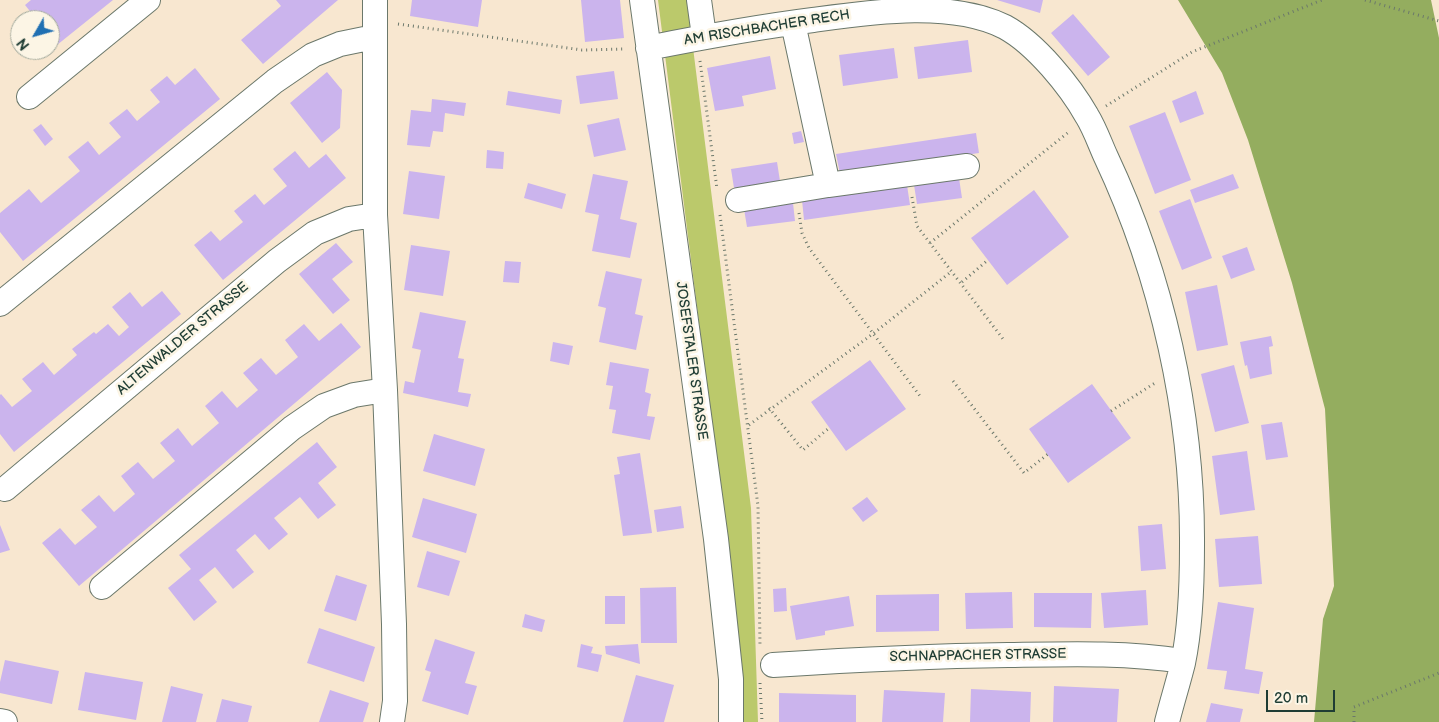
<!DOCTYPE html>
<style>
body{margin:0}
#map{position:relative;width:1439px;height:722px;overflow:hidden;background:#f8e7d0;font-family:"Balsamiq Sans",sans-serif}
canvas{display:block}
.north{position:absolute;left:10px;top:10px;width:50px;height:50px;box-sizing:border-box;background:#fcf5e5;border:1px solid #a4ab9e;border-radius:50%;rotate:232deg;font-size:14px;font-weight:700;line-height:20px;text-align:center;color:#1f3d34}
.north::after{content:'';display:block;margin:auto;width:18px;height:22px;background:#1f6fb2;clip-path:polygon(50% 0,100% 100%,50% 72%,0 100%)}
.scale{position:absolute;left:1266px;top:690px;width:69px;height:22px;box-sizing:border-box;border:2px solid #1f3d34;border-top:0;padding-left:6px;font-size:15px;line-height:18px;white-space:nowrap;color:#1f3d34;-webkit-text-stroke:4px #fcf5e5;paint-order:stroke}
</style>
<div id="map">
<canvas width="1439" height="722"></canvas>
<div class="north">N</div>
<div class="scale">20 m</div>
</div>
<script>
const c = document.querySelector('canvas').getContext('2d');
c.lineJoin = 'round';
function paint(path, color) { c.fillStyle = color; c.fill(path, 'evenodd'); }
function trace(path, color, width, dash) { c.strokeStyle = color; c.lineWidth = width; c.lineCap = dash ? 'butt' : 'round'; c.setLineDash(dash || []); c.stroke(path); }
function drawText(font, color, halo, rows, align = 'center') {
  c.font = font + ' "Balsamiq Sans",sans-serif'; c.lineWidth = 5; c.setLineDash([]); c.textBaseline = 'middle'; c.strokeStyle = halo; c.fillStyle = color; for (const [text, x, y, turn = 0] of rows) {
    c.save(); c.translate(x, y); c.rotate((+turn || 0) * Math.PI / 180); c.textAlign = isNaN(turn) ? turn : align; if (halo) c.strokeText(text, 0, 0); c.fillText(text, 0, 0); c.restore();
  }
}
const green = new Path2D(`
 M658 0H687L751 508 758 722H742L704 362Z`);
const forest = new Path2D(`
 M1178 0H1431L1439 38V722H1314L1323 619 1334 586 1325 409 1292 283 1248 140 1222 73Z`);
const building = new Path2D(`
 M31 0H113L57 45 50 36V20H37L25 5Z
 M276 0H338L263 64 241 40 281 6Z
 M412 0H482L478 27 410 16Z
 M581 0H620L624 38 585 42Z
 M997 0H1043L1040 13Z
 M1073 14 1110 57 1088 76 1051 33Z
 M968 40 972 72 918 79 914 47Z
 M894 48 898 78 843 86 839 55Z
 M770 56 776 89 742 96 744 106 715 111 707 68Z
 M195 68 220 99 23 261 0 232V213L29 189 41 203 80 171 68 157 88 141 99 155 121 137 109 123 127 109 137 121 160 102 150 90 167 76 175 85Z
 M614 71 618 99 580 104 576 76Z
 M327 72 342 90 340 128 322 143 290 103Z
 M508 91 562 100 560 114 506 105Z
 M1196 91 1204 114 1180 123 1172 101Z
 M432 99 466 103 464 116 445 113 443 132 433 131 430 147 407 145 411 110 431 112Z
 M1165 112 1191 180 1155 194 1129 126Z
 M619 118 626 150 594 157 587 125Z
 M41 124 53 139 45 146 33 130Z
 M801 131 804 142 794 144 792 133Z
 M976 133 979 153 840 174 836 154Z
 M487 150 504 152 503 169 486 168Z
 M295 151 309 168 326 154 346 178 223 280 194 245 211 231 220 241 243 222 234 211 255 194 264 205 287 186 273 169Z
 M777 162 780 181 734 188 731 169Z
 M409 171 445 176 439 219 403 214Z
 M593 174 628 181 620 219 637 223 630 258 592 251 599 215 585 212Z
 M1233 174 1239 188 1195 203 1190 190Z
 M959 178 962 198 917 204 914 185Z
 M528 183 566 194 562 209 524 198Z
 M907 185 910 205 804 220 802 200Z
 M1034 190 1069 237 1007 285 971 238Z
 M1190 199 1212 258 1182 270 1159 211Z
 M793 203 795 221 747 227 744 209Z
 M336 243 353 262 332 279 350 300 333 314 299 274Z
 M411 245 450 251 443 296 404 290Z
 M1247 247 1255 270 1231 279 1222 256Z
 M505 261 521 262 519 283 503 282Z
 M606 271 642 279 635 314 643 316 636 350 599 342 606 308 598 306Z
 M1217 285 1228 345 1197 351 1185 292Z
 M162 291 181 314 14 452 0 434V395L1 394 12 407 32 391 22 379 43 362 54 375 77 355 72 349 94 332 96 334 108 324 119 336 129 327 112 307 130 292 142 307Z
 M420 312 466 321 458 358 464 359 458 392 471 394 468 407 403 393 405 381 414 383 421 350 412 348Z
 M341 323 361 347 79 586 42 543 60 528 75 545 97 527 81 510 99 495 114 512 135 494 121 476 138 462 153 479 175 461 160 443 178 428 192 446 219 423 205 406 222 391 237 408 258 390 243 373 261 358 276 375 298 357 285 340 304 324 319 341Z
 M1271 336 1273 346 1269 347 1272 374 1250 379 1247 365 1245 366 1240 342Z
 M553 342 573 346 569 365 550 361Z
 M870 360 906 409 846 451 811 402Z
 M610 362 649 369 645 392 651 394 647 416 655 417 650 440 612 433 616 410 609 409 613 386 606 385Z
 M1234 365 1249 423 1215 432 1201 374Z
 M1092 384 1131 438 1068 483 1029 429Z
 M1282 422 1288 457 1266 460 1261 425Z
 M434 434 485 449 475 486 423 471Z
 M317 442 337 467 318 483 336 505 318 519 300 497 274 518 288 534 269 550 255 534 236 550 254 572 233 589 215 567 199 580 217 602 194 621 168 588 191 569 179 555Z
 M1247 451 1255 510 1220 515 1212 456Z
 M640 453 652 533 623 536 614 475 620 474 617 457Z
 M867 497 878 511 863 522 852 508Z
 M423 498 477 514 466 553 412 537Z
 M681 506 684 528 657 532 654 510Z
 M1162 524 1166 569 1141 571 1138 526Z
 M0 525 10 550 0 553Z
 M1258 536 1262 584 1219 587 1215 539Z
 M427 551 460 561 449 596 417 587Z
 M336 575 367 585 356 621 324 611Z
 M676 587 677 643H641L640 588Z
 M786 588 787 611 774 612 773 589Z
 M1146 590 1148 625 1104 628 1101 593Z
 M1012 592 1013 628 966 629 965 593Z
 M1034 593H1092L1091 628 1034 627Z
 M939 594V631L876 632V595Z
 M605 596H625V624H605Z
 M849 596 854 626 825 631V635L796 640 790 606Z
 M1218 602 1254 608 1245 669 1263 672 1259 694 1224 689 1227 671 1207 669Z
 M525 614 545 620 542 632 522 627Z
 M319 628 375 647 364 682 307 663Z
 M435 639 475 652 465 683 477 686 468 715 422 701 431 672 425 670Z
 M581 644 593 647 591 653 602 655 598 672 577 667Z
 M638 644 640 664 606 654 605 646Z
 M5 660 59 671 52 704 0 693V682Z
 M85 672 143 682 136 720 78 710Z
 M636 675 674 685 664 722H623Z
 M171 686 203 694 196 722H162Z
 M1054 686 1119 689 1117 722H1053Z
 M971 689 1031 692 1030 722H970Z
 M330 690 369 703 363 722H319Z
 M884 690 945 693 943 722H882Z
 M779 693 856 695V722H779Z
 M222 699 252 706 248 722H216Z
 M1211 703 1243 709 1240 722H1206Z`);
const path = new Path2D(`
 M1365 0 1439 21
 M398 24 582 50 625 49
 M700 61 717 189
 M1106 106 1192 52 1322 0
 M912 197 917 226 1003 339
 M799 213 802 233 809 248 920 396
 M720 215 758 506 760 646
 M930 243 1070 131
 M962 282 988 260
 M953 381 1024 473 1048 454
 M769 408 803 450 829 428
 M1111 411 1155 383
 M749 425 874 333 952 271
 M760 683 762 722
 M1354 722V707L1439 673`);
const minor = new Path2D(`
 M375 0V215L385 390 394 624 395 701 392 722
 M642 0 716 539 731 679V722
 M699 0 704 36
 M793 23 828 185
 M648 48C703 37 758 27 813 20 872 12 951 0 1005 27 1036 44 1070 86 1087 116 1095 129 1100 144 1106 157 1162 276 1193 414 1192 546 1192 584 1191 625 1183 663 1178 683 1172 702 1167 722
 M29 97 148 0
 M738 200 828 185 967 166
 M0 304 275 81 313 55 340 44 374 37
 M5 489 277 261 315 233 349 219 375 215
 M102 587 292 428 324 406 354 395 385 390
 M773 665C851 660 930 656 1008 655 1067 654 1125 652 1183 661
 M0 721 5 722`);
const streetNames = [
 ["AM RISCHBACHER RECH",767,28,-9],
 ["ALTENWALDER STRASSE",183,339,-40],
 ["JOSEFSTALER STRASSE",691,361,82],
 ["SCHNAPPACHER STRASSE",978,656,-1]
];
paint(green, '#bbc96b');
paint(forest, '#94ad5f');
paint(building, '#cbb4ed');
trace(minor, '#6b786b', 26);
trace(path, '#6b786b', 3, [1, 4]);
trace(minor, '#fff', 24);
drawText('14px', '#1f3d34', '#fcf5e5', streetNames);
</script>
